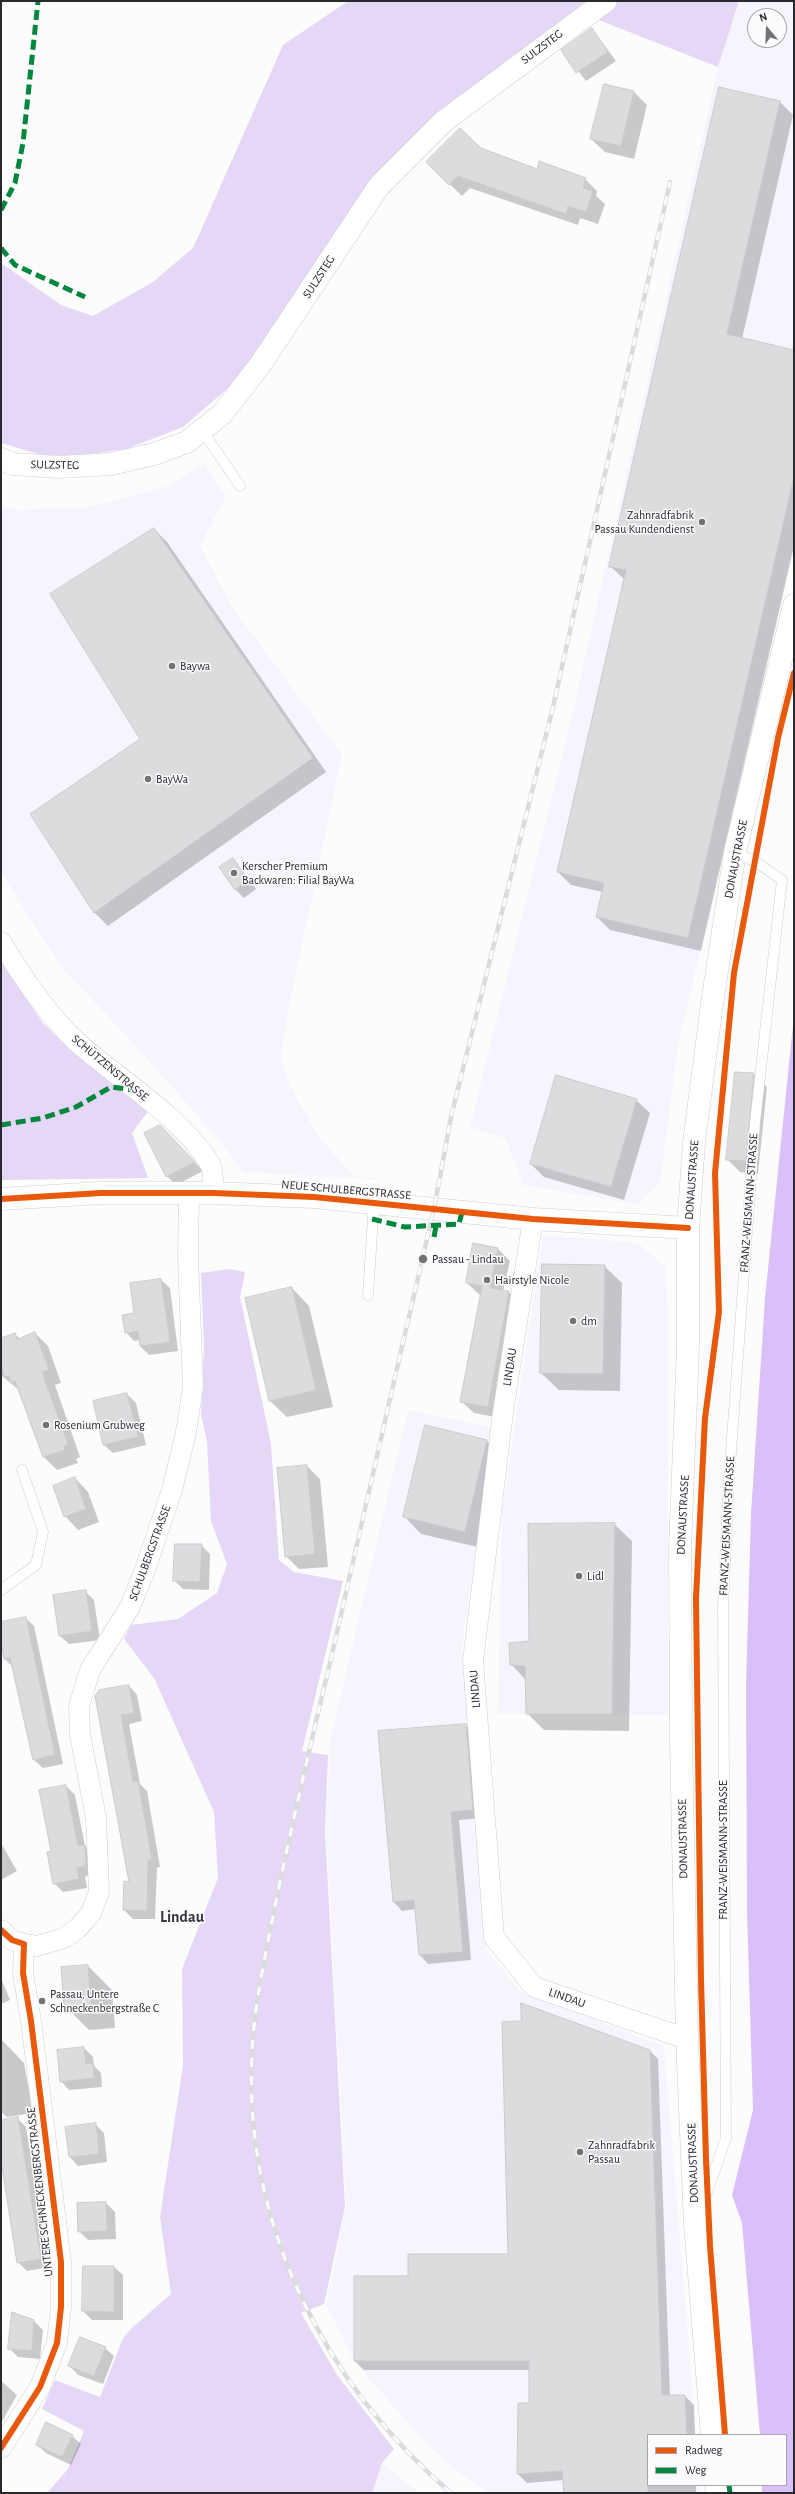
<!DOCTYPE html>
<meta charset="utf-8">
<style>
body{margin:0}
#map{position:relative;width:795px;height:2494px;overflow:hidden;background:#fcfcfc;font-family:"Alegreya Sans",sans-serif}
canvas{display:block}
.frame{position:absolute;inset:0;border:2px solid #2a282d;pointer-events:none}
.legend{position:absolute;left:647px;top:2434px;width:140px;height:52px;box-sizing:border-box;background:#fcfbfd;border:1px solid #a8a7aa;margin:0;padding:5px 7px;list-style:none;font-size:12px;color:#2a282d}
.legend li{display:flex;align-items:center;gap:8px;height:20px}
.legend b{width:20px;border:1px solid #a8a7aa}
.north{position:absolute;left:747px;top:8px;width:40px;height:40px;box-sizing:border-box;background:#fcfbfd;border:1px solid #a8a7aa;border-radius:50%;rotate:341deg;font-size:11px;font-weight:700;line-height:16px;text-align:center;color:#2a282d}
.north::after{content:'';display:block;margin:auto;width:14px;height:18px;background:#747275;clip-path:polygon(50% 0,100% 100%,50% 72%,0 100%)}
</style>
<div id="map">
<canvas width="795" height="2494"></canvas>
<div class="frame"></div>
<ul class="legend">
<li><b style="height:5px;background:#e8590c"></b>Radweg</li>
<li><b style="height:5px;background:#00873e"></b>Weg</li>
</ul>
<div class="north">N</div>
</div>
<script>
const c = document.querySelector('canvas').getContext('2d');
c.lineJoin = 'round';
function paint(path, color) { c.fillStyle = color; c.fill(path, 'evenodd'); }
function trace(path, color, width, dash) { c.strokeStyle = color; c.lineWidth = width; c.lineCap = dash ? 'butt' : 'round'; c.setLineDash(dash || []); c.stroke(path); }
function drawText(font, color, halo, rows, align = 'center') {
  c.font = font + ' "Alegreya Sans",sans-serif'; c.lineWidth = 3; c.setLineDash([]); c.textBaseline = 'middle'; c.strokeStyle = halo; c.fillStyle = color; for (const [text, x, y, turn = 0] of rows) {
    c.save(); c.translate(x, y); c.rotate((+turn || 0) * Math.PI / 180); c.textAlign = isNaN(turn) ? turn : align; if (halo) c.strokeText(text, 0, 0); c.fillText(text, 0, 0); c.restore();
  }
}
const built = new Path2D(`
 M739 1H794V541L678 1046 660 1182 637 1204 523 1185 506 1139 470 1127 569 729 718 67ZM755 16H779V40H755Z
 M205 464 226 496 200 546 233 608 342 755 292 992 281 1056 290 1086 318 1135 352 1175 388 1180 243 1172 223 1144 129 1039 59 964 1 872V506L16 510 90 507 167 486Z
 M543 1235 638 1243 665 1267 668 1315V1715L498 1714 502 1511Z
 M408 1410 493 1427 462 1647 487 1951 520 1991 664 2046 696 2435H648V2485H700L701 2493H490L458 2472 422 2439 354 2361 326 2304 346 2206 326 1831 330 1741Z
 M382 2463 419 2493H372Z`);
const green = new Path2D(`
 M348 1H739L718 67 581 13 440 112 241 377 183 427 126 449 84 455H42L1 443V263L61 305 93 316 153 282 193 248 283 45Z
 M1 962 43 1023 70 1050 149 1110 132 1133 148 1178 1 1180Z
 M229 1269 245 1272 240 1297 271 1444 279 1560 294 1572 343 1581 302 1751 328 1755 325 1831 345 2207 324 2304 301 2313 337 2375 394 2449 382 2463 372 2493H47L68 2469 84 2431 42 2409 55 2380 100 2397 123 2338 133 2327 171 2294 160 2217 183 2065 182 1969 218 1878 214 1812 154 1678 124 1639 131 1625 178 1619 217 1593 227 1564 211 1521 207 1442 201 1414 204 1347 201 1273Z`);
const water = new Path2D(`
 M794 1015V2493H762V2485H786V2435H760L742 2223 732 2195 753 2110 747 1911 746 1685 751 1514 765 1298Z`);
const shadow = new Path2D(`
 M592 29 616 61 586 81 562 50Z
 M605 85 634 92 647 105 634 159 605 152 591 139Z
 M780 102 793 115 742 339 794 351V546L701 951 610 930 597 917 603 892 571 885 558 872 625 580 610 566Z
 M480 149 537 170 585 179 597 191 596 196 605 204 598 224 580 218 578 225 470 188 462 196 427 162Z
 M154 529 167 542 326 772 108 926 95 913 31 814 141 739Z
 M233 859 256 889 244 898 235 889Z
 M753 1074 767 1087 758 1174 740 1172 727 1159Z
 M636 1100 650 1113 624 1200 544 1177 531 1164Z
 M169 1135 203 1171 176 1185 167 1176Z
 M474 1244 498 1249 510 1261 503 1291 509 1292 521 1304 500 1418 474 1413 461 1401 481 1296 467 1283Z
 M604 1266 622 1283 620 1391 559 1390 541 1373Z
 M161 1280 170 1288 178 1351 149 1355 140 1346V1340L134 1341 126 1332 135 1314Z
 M292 1288 309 1306 333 1407 287 1417 269 1400Z
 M35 1333 48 1346 61 1383 55 1385 80 1457 76 1459 78 1463 57 1470 44 1457 19 1390 1 1375V1339L15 1334 20 1339Z
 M127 1394 136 1403 146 1445 113 1453 104 1445Z
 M487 1441 504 1458 482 1548 421 1534 404 1516Z
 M307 1466 320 1479 328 1567 299 1569 286 1556 278 1469Z
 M75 1478 88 1492 99 1522 78 1530 65 1516Z
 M614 1524 632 1541 629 1731 544 1730 527 1713 526 1680 511 1664 530 1642Z
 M201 1545 210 1554 209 1590 183 1589 174 1580Z
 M85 1591 94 1600 100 1640 69 1644 60 1636Z
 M25 1618 34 1626 63 1764 43 1768 34 1760 12 1666 5 1659 1 1638V1623Z
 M129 1686 137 1695 142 1721 129 1724 140 1784 147 1791 160 1867 157 1868 155 1919H133L124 1910 130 1883 96 1697Z
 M466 1725 475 1734 481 1818 459 1820 471 1960 428 1964 420 1955 416 1909 402 1911 394 1902Z
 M66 1786 75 1795 85 1846 94 1855 95 1875 85 1876 87 1888 63 1892 54 1883 52 1852Z
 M1 1843 17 1871 1 1880Z
 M88 1966 112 1990 115 2028 89 2030 65 2006Z
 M1 1978 10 2000 1 2004Z
 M1 2039 24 2063 33 2113 7 2117 1 2112Z
 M84 2048 93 2057 94 2066 101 2073 102 2087 69 2090 61 2081Z
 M649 2050 658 2059 670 2396H685L694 2405 695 2435H648V2485H696V2493H565L564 2480 527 2483 518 2474 530 2404V2370H364L355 2361 409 2277 509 2255Z
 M17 2118 26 2127 49 2267 27 2271 18 2262 1 2155V2121Z
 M95 2124 104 2133 107 2162 78 2166 70 2157Z
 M106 2203 115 2212 116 2239 88 2240 79 2231Z
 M114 2267 123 2275V2320H92L83 2311Z
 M34 2321 43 2330 40 2359 18 2357 9 2348Z
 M105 2348 114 2356 103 2384 78 2375 70 2366Z
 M1 2381 17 2395 1 2423Z
 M72 2436 81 2444 71 2465 46 2453 37 2445Z`);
const building = new Path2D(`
 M592 28 608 52 576 73 561 50Z
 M604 84 634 91 621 146 590 139Z
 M719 87 780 101 727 334 794 350V477L688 938 596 917 604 883 557 872 626 570 609 567Z
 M460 128 481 148 537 169 539 161 586 178 583 188 593 191 586 212 568 206 566 214 458 176 449 185 426 162Z
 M154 528 313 758 94 913 30 814 140 739 50 594Z
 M233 858 248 880 235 890 219 867Z
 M735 1072 754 1073 746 1161 726 1160Z
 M556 1075 637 1099 611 1187 530 1164Z
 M160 1125 195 1162 166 1177 144 1133Z
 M473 1243 498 1248 490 1288 509 1291 488 1407 460 1402 482 1286 466 1283Z
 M542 1264 605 1265 603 1374 540 1373Z
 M161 1279 170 1342 140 1346 138 1331 125 1333 122 1315 134 1313 130 1283Z
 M292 1287 316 1390 269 1401 245 1298Z
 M35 1332 49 1370 42 1372 68 1444 64 1446 65 1450 43 1457 15 1381 11 1383 9 1376 5 1377 1 1367V1338L15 1333 17 1339Z
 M127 1393 138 1437 103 1445 93 1401Z
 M425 1425 487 1440 465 1532 403 1517Z
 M307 1465 315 1554 285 1557 277 1468Z
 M75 1477 86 1509 64 1517 53 1486Z
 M615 1523 612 1714H526L525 1666 510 1665 509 1643 529 1641 528 1524Z
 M175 1544H202L200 1582 173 1581Z
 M86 1590 92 1631 59 1636 53 1595Z
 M26 1617 55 1755 33 1760 10 1658 4 1659 1 1643V1622Z
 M129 1685 134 1713 121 1715 133 1782 138 1781 152 1859 148 1860 147 1911 123 1910 124 1881 129 1882 95 1696 99 1690Z
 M466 1724 473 1810 451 1812 463 1952 419 1955 414 1900 393 1902 378 1731Z
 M66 1785 78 1846 85 1845 86 1866 77 1868 79 1879 53 1884 47 1852 51 1851 39 1790Z
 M88 1965 91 2005 64 2007 61 1967Z
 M521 2003 650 2050 662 2395H685L687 2435H648V2493H564L562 2471 517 2474 518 2403H529V2361H354V2276H408V2254H508L502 2022 521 2021Z
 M84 2047 86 2064 93 2063 94 2078 60 2082 57 2050Z
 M18 2117 41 2259 17 2263 1 2161V2120Z
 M96 2123 99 2154 69 2157 65 2127Z
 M106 2202 107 2231 78 2232 77 2203Z
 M83 2266H114V2312L82 2311Z
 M12 2312 34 2320 32 2351 8 2349Z
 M80 2337 106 2347 94 2376 68 2366Z
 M46 2422 73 2435 62 2457 36 2445Z`);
const service = new Path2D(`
 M202 430 240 486
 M368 1295 374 1202
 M1 1590 36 1565 43 1532 22 1470
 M701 2209 726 2138 723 1607 729 1479 755 1122 782 880 756 862 735 852`);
const minor = new Path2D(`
 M1 942C23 978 47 1014 78 1043 117 1078 187 1121 211 1166 214 1173 213 1185 213 1193
 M533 1219 503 1412 473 1661 494 1937 534 1987 687 2039
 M1 1930 12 1940 24 1944 37 1946 64 1938 78 1928 91 1913 99 1892 96 1818 80 1735 79 1706 90 1670 130 1607 145 1570 172 1490 186 1432 193 1387 188 1257 189 1193
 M1 2448 40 2387 57 2343 61 2307V2262L31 2021 23 1973 24 1944`);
const tertiary = new Path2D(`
 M1 459 13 464 58 467 111 464 154 454 187 442 222 414 260 365 379 186 444 121 606 1
 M1 1199 101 1193H213L314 1197 533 1219 688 1228`);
const primary = new Path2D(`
 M712 2435 695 2224 687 2039 681 1738 680 1548 688 1348V1228L694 1142 712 1004 735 852 794 605
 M716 2485 717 2493`);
const rail = new Path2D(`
 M451 2493C324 2384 243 2222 252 2053 254 2006 265 1957 274 1911 291 1828 310 1746 330 1663 365 1512 398 1360 434 1209L451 1117 553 707 670 182`);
const quiet = new Path2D(`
 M1 210 15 183 23 143 38 1
 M1 248 15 265 85 297
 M1 1125 43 1118 76 1107 111 1087 134 1090
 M372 1219 405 1227 459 1224 462 1212
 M434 1237 436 1226
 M729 2485 730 2493`);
const cycleway = new Path2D(`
 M1 1199 101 1193H213L314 1197 533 1219 688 1228
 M1 1930 12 1940 24 1944 23 1973 31 2021 61 2262V2307L57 2343 40 2387 1 2448
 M725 2435 710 2246 706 2159 701 1979 696 1598 705 1418 719 1312 715 1173 734 973 778 738 794 673`);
const markers = [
 [702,522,4,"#747275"],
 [172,666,4,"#747275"],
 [148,779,4,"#747275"],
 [234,873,4,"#747275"],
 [423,1259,5,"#747275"],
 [487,1280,4,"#747275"],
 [573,1321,4,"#747275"],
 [46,1425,4,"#747275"],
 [579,1576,4,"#747275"],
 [42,2001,4,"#747275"],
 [580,2152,4,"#747275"]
];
const streetNames = [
 ["SULZSTEG",542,47,-37],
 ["SULZSTEG",319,277,-57],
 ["SULZSTEG",55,465,1],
 ["DONAUSTRASSE",736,859,-79],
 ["SCHÜTZENSTRASSE",110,1068,40],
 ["DONAUSTRASSE",692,1180,-86],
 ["NEUE SCHULBERGSTRASSE",346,1190,5],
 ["FRANZ-WEISMANN-STRASSE",749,1203,-86],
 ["LINDAU",510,1367,-81],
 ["DONAUSTRASSE",683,1515,-87],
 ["FRANZ-WEISMANN-STRASSE",727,1526,-87],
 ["SCHULBERGSTRASSE",150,1553,-70],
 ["LINDAU",475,1689,-94],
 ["DONAUSTRASSE",683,1839,-91],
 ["FRANZ-WEISMANN-STRASSE",723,1850,-90],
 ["LINDAU",567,1998,19],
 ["DONAUSTRASSE",693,2163,-92],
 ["UNTERE SCHNECKENBERGSTRASSE",40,2192,-96]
];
const poiNames = [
 ["Zahnradfabrik",694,515,"right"],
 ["Passau Kundendienst",694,529,"right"],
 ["Baywa",180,666],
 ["BayWa",156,779],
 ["Kerscher Premium",242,866],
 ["Backwaren: Filial BayWa",242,880],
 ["Passau - Lindau",432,1259],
 ["Hairstyle Nicole",495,1280],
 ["dm",581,1321],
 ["Rosenium Grubweg",54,1425],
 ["Lidl",587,1576],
 ["Passau, Untere",50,1994],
 ["Schneckenbergstraße C",50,2008],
 ["Zahnradfabrik",588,2145],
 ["Passau",588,2159]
];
const districtNames = [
 ["Lindau",182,1917]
];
paint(built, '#f8f4fd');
paint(green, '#e5d8f7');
paint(water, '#dac0f8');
paint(shadow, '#0003');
paint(building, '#dcdbde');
trace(building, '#cccacd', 1);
trace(service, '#cecdcf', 11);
trace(minor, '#cecdcf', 21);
trace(tertiary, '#cecdcf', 23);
trace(primary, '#cecdcf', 23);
trace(service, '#fff', 10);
trace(minor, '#fff', 20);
trace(tertiary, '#fff', 22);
trace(primary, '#fff', 22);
trace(rail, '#dbdbdc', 4.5);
trace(rail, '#fcfbfd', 3, [9]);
trace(quiet, '#00873e', 5, [10, 5]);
trace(cycleway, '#e8590c', 6);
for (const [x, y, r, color] of markers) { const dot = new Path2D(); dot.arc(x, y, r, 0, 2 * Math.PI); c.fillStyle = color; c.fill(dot); trace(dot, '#fcfbfd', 1.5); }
drawText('12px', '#2a282d', '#fcfbfd', streetNames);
drawText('12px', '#2a282d', '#fcfbfd', poiNames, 'left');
drawText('bold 16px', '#3c3843', '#fcfbfd', districtNames);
</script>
